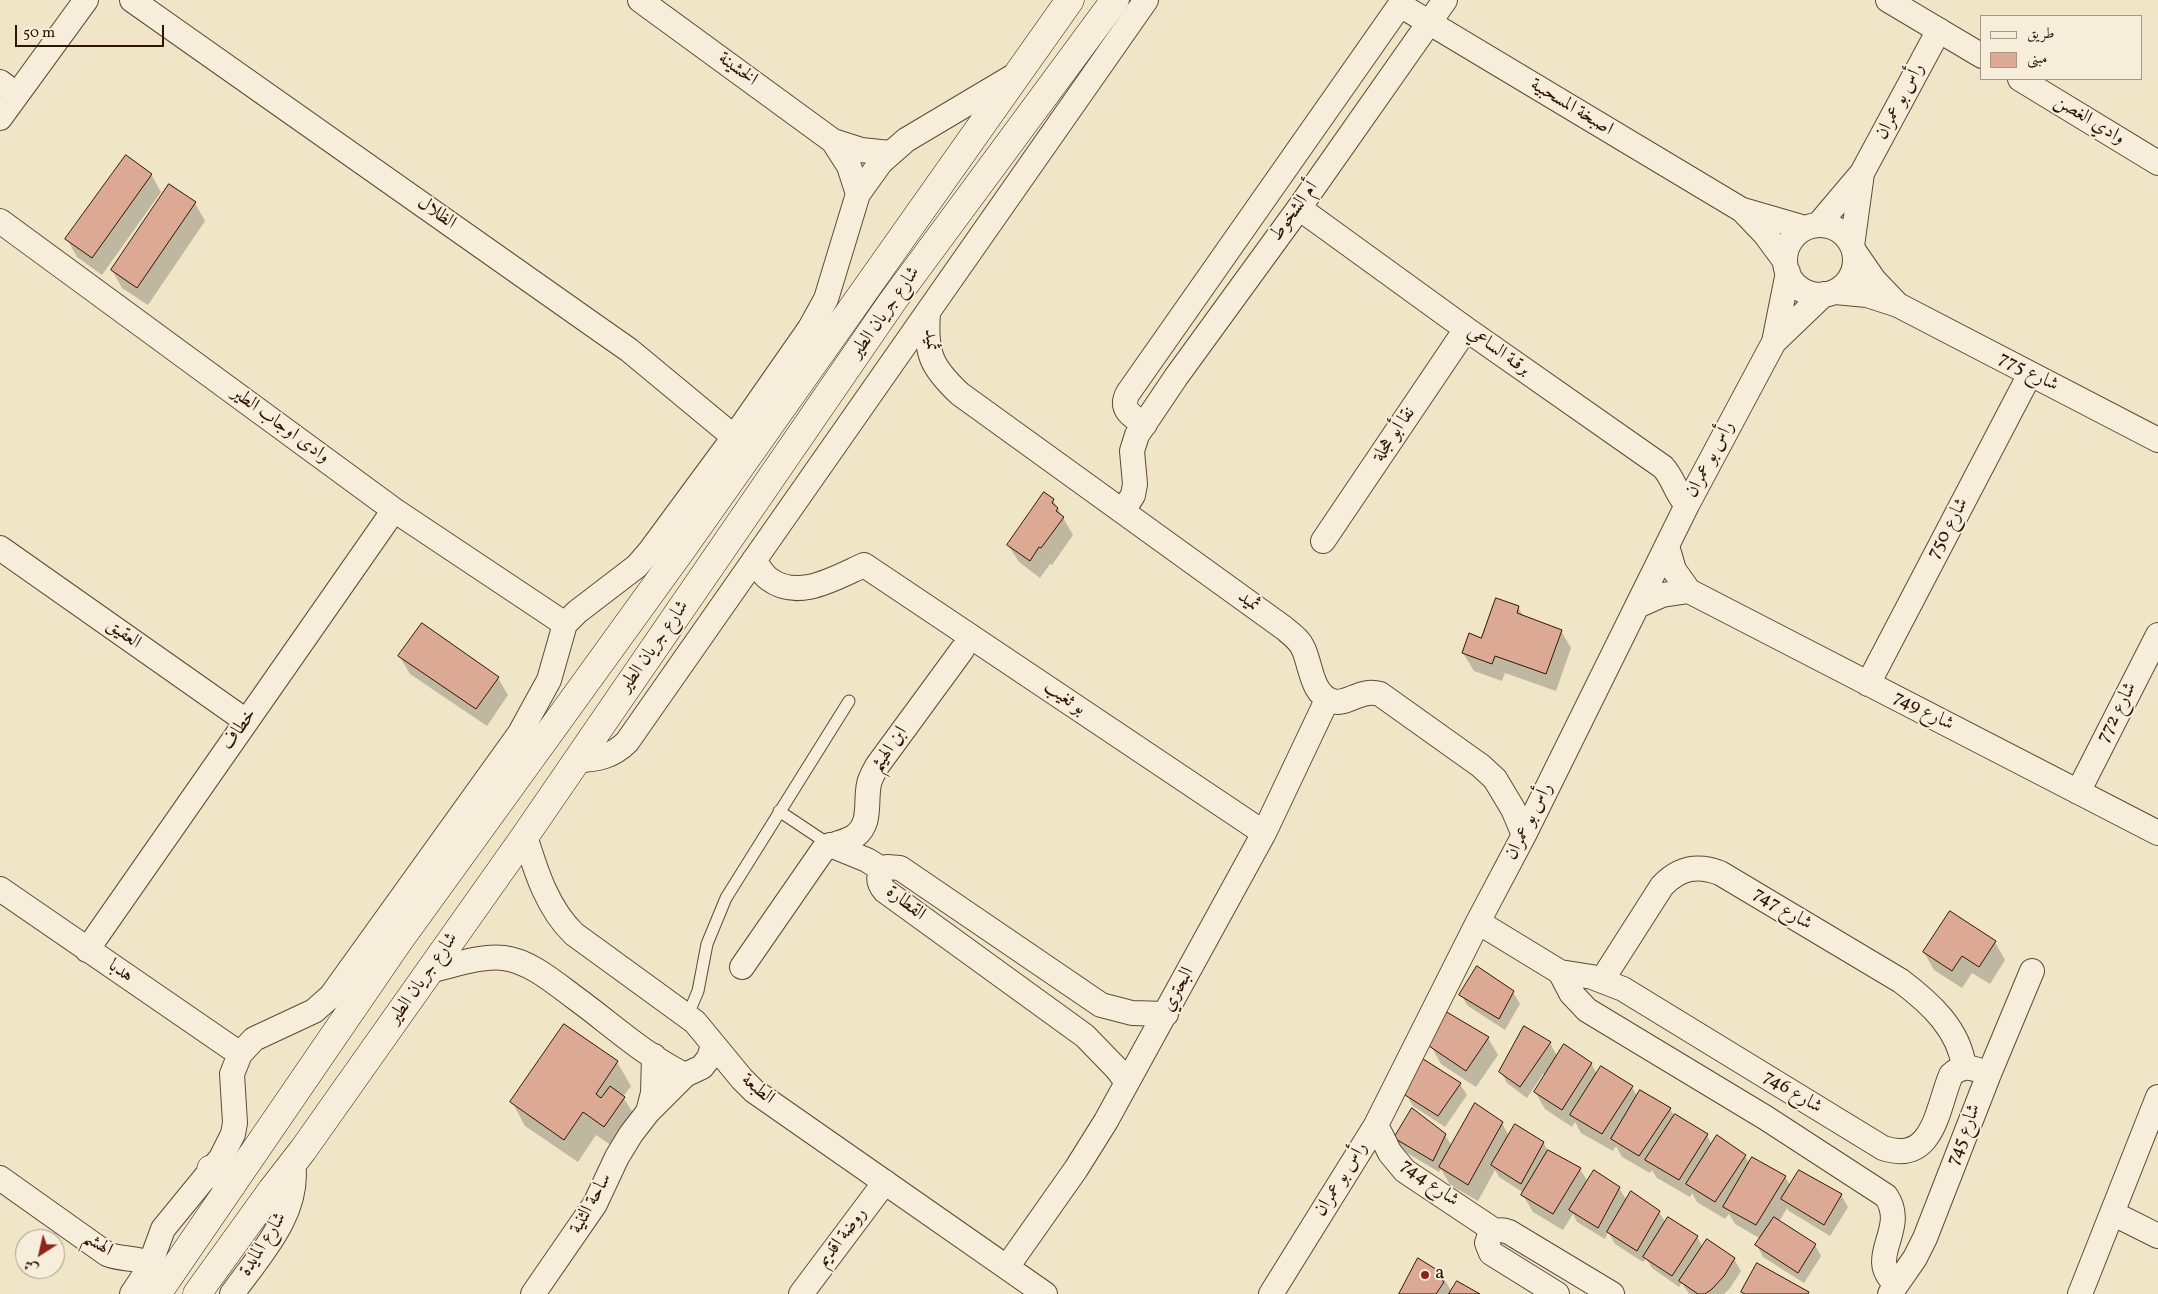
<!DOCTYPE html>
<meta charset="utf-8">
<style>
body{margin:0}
#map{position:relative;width:2158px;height:1294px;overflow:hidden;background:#f1e5c8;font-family:Vollkorn,Amiri,serif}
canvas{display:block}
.legend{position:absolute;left:1980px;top:15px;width:162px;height:65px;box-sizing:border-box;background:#f6eedb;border:1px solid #a79784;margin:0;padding:6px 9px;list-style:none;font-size:15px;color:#301501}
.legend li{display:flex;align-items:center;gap:10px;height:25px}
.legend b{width:25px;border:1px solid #a79784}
.north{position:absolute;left:15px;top:1229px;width:50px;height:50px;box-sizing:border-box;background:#f6eedb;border:1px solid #a79784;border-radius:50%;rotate:215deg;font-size:14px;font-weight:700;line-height:20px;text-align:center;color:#301501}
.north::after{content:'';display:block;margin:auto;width:18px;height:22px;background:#8f2418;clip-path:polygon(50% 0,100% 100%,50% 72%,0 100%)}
.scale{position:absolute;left:15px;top:25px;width:149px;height:22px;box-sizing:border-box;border:2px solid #301501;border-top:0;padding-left:6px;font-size:15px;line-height:18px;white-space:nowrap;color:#301501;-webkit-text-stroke:4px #f6eedb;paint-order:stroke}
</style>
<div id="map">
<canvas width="2158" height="1294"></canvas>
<ul class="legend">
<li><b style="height:6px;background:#f6eedb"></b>طريق</li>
<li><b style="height:14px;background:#dca995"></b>مبنى</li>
</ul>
<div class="north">ش</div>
<div class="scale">50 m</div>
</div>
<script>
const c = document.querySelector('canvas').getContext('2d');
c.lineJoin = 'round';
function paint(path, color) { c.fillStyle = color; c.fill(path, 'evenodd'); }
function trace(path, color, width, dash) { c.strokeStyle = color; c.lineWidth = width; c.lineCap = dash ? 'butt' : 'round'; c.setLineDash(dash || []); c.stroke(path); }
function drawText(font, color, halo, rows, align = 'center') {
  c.font = font + ' Vollkorn,Amiri,serif'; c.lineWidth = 4; c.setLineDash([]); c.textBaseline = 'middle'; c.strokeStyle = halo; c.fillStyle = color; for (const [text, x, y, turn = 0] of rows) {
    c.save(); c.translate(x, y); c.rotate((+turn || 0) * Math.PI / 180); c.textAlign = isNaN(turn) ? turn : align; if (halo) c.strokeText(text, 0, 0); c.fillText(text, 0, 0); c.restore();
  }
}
const shadow = new Path2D(`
 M151 174 161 192 102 275 77 257 67 239Z
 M195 203 205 221 148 305 122 288 112 270Z
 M1053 500 1073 535 1052 565 1050 564 1040 578 1019 562 1008 545Z
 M1518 607 1524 617 1561 631 1571 648 1556 691 1505 673 1502 681 1474 671 1463 653Z
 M400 657 498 678 508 695 487 726 410 674Z
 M1995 942 2005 960 1990 984 1972 973 1962 988 1934 970 1924 952Z
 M1513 992 1520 1004 1505 1030 1468 1006 1461 995Z
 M564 1026 617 1062 631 1086 623 1097 638 1121 618 1150 596 1135 578 1162 525 1126 512 1102Z
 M1488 1038 1498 1055 1476 1087 1441 1064 1431 1046Z
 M1550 1043 1557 1056 1591 1063 1597 1074 1632 1087 1637 1096 1670 1109 1675 1117 1707 1135 1712 1145 1745 1156 1750 1164 1785 1177 1791 1186 1841 1195 1848 1207 1830 1236 1789 1211 1787 1208 1779 1222 1815 1245 1821 1256 1804 1283 1763 1257 1757 1245 1761 1239 1735 1224 1729 1214 1725 1219 1697 1202 1692 1193 1690 1197 1657 1178 1652 1170 1650 1173 1622 1157 1616 1146 1613 1151 1581 1133 1575 1122 1572 1127 1545 1109 1535 1092 1545 1076 1543 1074 1527 1098 1507 1083 1501 1072Z
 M1420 1059 1460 1084 1467 1095 1445 1127 1413 1106 1407 1095Z
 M1502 1123 1509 1136 1543 1142 1548 1151 1580 1169 1588 1182 1619 1188 1627 1201 1659 1212 1666 1223 1669 1219 1697 1237 1703 1247 1707 1241 1734 1259 1741 1271 1730 1288 1724 1294H1689L1682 1283 1679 1287 1652 1268 1646 1258 1643 1262 1615 1244 1608 1232 1605 1239 1577 1222 1573 1214 1563 1230 1533 1212 1523 1195 1524 1193 1499 1177 1495 1170 1478 1201 1450 1185 1441 1169 1439 1172 1402 1150 1395 1138 1445 1135 1452 1146Z
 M1441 1274 1452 1292 1478 1294H1401Z`);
const building = new Path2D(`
 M126 155 152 174 92 258 65 239Z
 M169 184 196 202 137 288 111 270Z
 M1044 492 1054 499 1052 503 1058 508 1056 511 1064 517 1041 548 1039 547 1030 561 1007 545Z
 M1496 598 1519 606 1517 613 1562 630 1546 674 1495 656 1492 664 1462 653 1469 633 1481 638Z
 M422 623 499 677 476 709 398 656Z
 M1950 911 1996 941 1979 967 1962 956 1952 971 1923 952Z
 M1477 966 1514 991 1499 1019 1459 995Z
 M1445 1011 1489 1037 1466 1071 1429 1046Z
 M564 1024 618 1061 596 1094 601 1098 610 1086 625 1097 604 1127 583 1112 564 1140 510 1102Z
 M1524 1026 1551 1042 1520 1087 1499 1072Z
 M1564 1044 1592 1063 1562 1110 1534 1092Z
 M1420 1057 1461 1083 1438 1116 1405 1095Z
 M1601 1066 1633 1086 1602 1134 1570 1115Z
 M1640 1090 1671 1108 1639 1156 1611 1139Z
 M1475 1103 1503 1122 1468 1185 1439 1167Z
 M1412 1108 1446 1134 1433 1161 1394 1138Z
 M1675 1114 1708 1134 1679 1180 1645 1160Z
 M1515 1124 1544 1142 1521 1184 1491 1165Z
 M1717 1135 1746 1155 1715 1202 1686 1184Z
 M1548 1150 1581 1168 1553 1214 1521 1195Z
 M1752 1157 1786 1176 1756 1225 1723 1207Z
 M1594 1170 1620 1187 1598 1228 1569 1210Z
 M1799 1170 1842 1194 1824 1225 1781 1199Z
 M1631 1191 1660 1211 1637 1251 1607 1232Z
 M1668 1217 1698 1236 1672 1276 1643 1257Z
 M1774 1217 1816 1244 1798 1273 1755 1245Z
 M1707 1239 1735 1258 1724 1276 1712 1289 1705 1294H1698L1679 1281Z
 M1418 1258 1442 1273 1438 1277 1444 1282 1436 1294H1399Z
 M1757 1263 1809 1292 1808 1294H1745L1741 1292Z
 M1457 1281 1480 1294H1449Z`);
const lane = new Path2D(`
 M779 811 830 845
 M687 1017 698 991 707 944 726 898 849 701`);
const street = new Path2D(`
 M132 0 599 329 629 350 734 437
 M640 0 833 141 861 150 890 153
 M1888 0 1982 56
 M2020 79 2158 163
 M0 82 16 94
 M0 118 86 0
 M833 141 849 166 858 194
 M1299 208 1466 329 1663 467C1674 479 1676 494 1687 505
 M1743 210 1805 228
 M0 221 394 510 565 624
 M1818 225 1862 173 1939 30
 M1785 260a35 35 0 1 1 70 0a35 35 0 1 1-70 0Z
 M1852 246 1862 173
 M1854 251 1874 280 1896 303
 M1835 292 1867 295 1898 305 2158 440
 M928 313C925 353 931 367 960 394L1284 628C1291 634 1299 639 1303 648 1311 664 1311 694 1332 701 1347 706 1360 688 1380 694L1481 766 1495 779 1513 809 1524 835
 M1774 342 1788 272
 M1145 424C1132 417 1119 409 1128 393L1400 5 1742 210 1765 234 1785 261
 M1123 511 1133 495 1135 484 1132 451 1137 435 1176 377 1299 208 1445 0
 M1323 541 1466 329
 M1667 546 1674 570 1689 591 2158 833
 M0 548 246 721
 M754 560C758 566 763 575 769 579 798 601 835 578 864 565L1264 833
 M1637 606 1662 595 1689 591
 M1868 684 2030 374
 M577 760C597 760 613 756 627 742L1146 0
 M2078 792 2158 635
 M525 836C536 871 547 908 574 934L695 1022 742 1079 754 1091 1045 1294
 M830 845 867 860 883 870
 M0 889 240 1054
 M1478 922 1560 972 1592 977 1623 989 1883 1148C1934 1165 1937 1108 1951 1075 1963 1063 1974 1068 1989 1074
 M87 950 394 510
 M742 967 823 850C833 843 845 843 855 836 872 823 865 802 869 784 870 778 874 772 877 766L962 650
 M429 971C453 966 480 955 504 958 529 961 554 982 574 997 610 1023 645 1056 685 1075
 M1560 972 1571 993 1587 1010 1766 1118 1886 1196C1909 1230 1864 1257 1896 1284
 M1602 980 1662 886C1679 868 1697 864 1720 873L1901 981C1930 1003 1959 1029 1964 1067
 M1127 1082 1117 1069 1085 1036 885 891C877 882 877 874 887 867L900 868 1101 1005 1132 1013 1166 1014
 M648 1112 653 1093 654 1056
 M1376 1125 1390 1153 1405 1171 1495 1231
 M0 1178 107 1254C121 1260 137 1257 151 1264
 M2112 1213 2158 1236
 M1007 1267 1076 1169 1106 1121 1264 833 1327 700
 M132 1294 148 1270 163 1229 221 1158 233 1134 235 1123 232 1074 240 1054 254 1039 314 1011 331 996 520 733 549 680 565 624 577 612 637 566 650 551 734 437 810 328 826 299 858 194 881 162 906 140 1017 74
 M232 1294C258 1257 301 1213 293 1163
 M533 1294 595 1204 617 1157 631 1134 648 1112 685 1075 702 1067 709 1058 713 1045
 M801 1294 885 1182
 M1271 1294 1376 1125 1478 922 1524 835 1687 505 1774 342 1824 294
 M1557 1294 1491 1253 1487 1243C1490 1231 1498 1228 1509 1232L1612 1294
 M1890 1294 1915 1258 1925 1238 1989 1074 2032 971
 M2080 1294 2158 1097`);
const secondary = new Path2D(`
 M211 1169 232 1185
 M157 1294 398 942 680 552 1070 0
 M197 1294 272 1190 303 1150 525 836 892 302 1115 0`);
const markers = [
 [1425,1275,5,"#8f2418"]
];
const streetNames = [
 ["الخشينة",737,70,36],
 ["رأس بو عمران",1901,102,-62],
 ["اصبخة المسحبية",1571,108,31],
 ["وادي الغصن",2089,121,31],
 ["أم الشخوط",1295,212,-54],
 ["الظلال",436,214,35],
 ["شارع جريان الطير",886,313,-55],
 ["ثميد",930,340,83],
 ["برقـة الساعي",1498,352,35],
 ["شارع 775",2028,373,27],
 ["وادى اوجاب الطير",280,426,36],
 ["نقا أبو هجلة",1395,435,-56],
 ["رأس بو عمران",1711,460,-62],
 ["شارع 750",1949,529,-62],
 ["ثميد",1248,602,36],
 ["العقيق",123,635,35],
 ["شارع جريان الطير",655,647,-55],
 ["بو ثغيب",1064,699,34],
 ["شارع 749",1923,712,27],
 ["شارع 772",2118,713,-63],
 ["خطاف",240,730,-55],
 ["ابن الهيثم",890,750,-56],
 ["رأس بو عمران",1530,822,-63],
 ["القطارة",905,904,38],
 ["شارع 747",1782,910,31],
 ["هدبا",120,972,34],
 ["شارع جريان الطير",424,979,-55],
 ["البحتري",1179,990,-62],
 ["الطبعة",757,1090,40],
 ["شارع 746",1792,1093,31],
 ["شارع 745",1965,1135,-69],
 ["رأس بو عمران",1342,1180,-58],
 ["شارع 744",1429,1184,36],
 ["ساحة الثنية",592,1204,-61],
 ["روضة اقديم",843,1238,-53],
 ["الهشم",97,1245,31],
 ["شارع المايدة",264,1245,-58]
];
const poiNames = [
 ["a",1435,1275]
];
paint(shadow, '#0003');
paint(building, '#dca995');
trace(building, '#301501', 1);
trace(lane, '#604933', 13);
trace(street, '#604933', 26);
trace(secondary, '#301501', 29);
trace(lane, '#f6eedb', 11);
trace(street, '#f6eedb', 24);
trace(secondary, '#f6eedb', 28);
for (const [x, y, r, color] of markers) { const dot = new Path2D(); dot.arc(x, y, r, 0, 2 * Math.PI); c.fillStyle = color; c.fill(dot); trace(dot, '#f6eedb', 2); }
drawText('19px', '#301501', '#f6eedb', streetNames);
drawText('19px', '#301501', '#f6eedb', poiNames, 'left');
</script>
